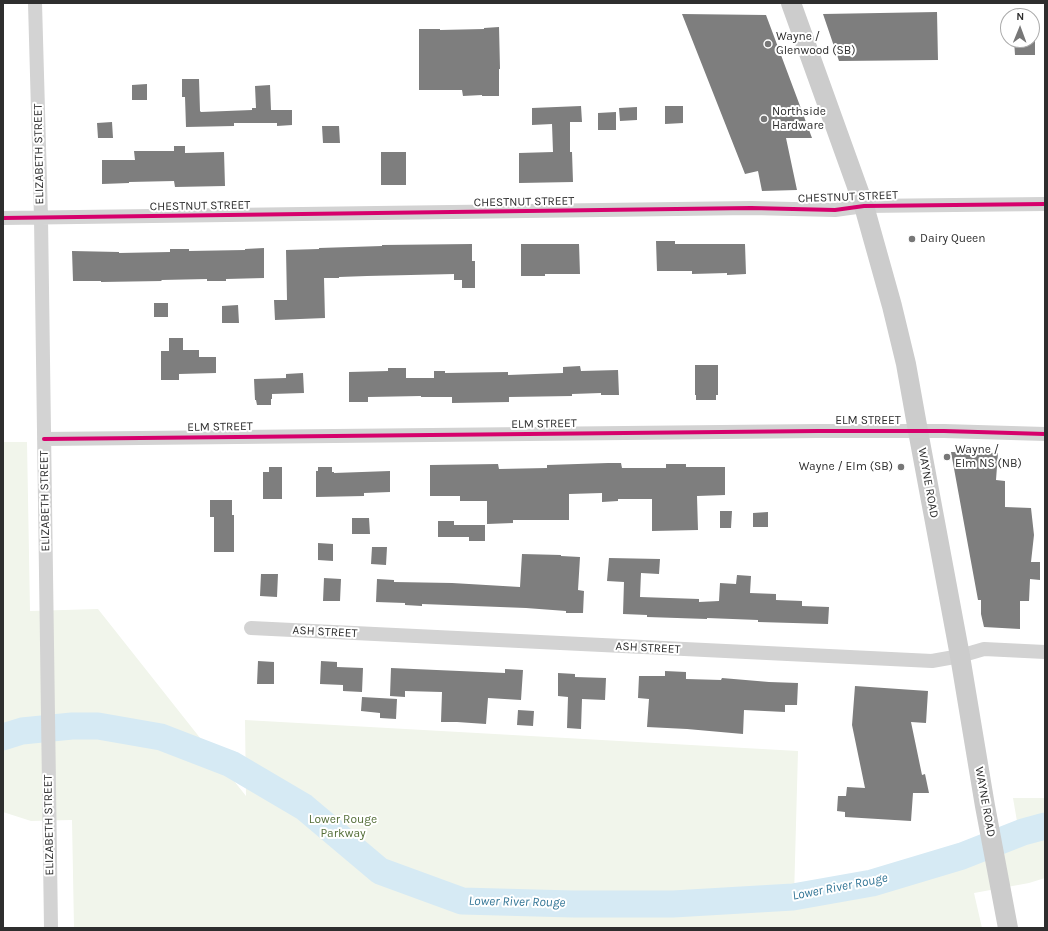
<!DOCTYPE html>
<style>
body{margin:0}
#map{position:relative;width:1048px;height:931px;overflow:hidden;background:#fff;font-family:Karla,sans-serif}
canvas{display:block}
.frame{position:absolute;inset:0;border:4px solid #2e2e2e;pointer-events:none}
.north{position:absolute;left:1000px;top:8px;width:40px;height:40px;box-sizing:border-box;background:#fff;border:1px solid #ababab;border-radius:50%;rotate:1deg;font-size:11px;font-weight:700;line-height:16px;text-align:center;color:#2e2e2e}
.north::after{content:'';display:block;margin:auto;width:14px;height:18px;background:#777;clip-path:polygon(50% 0,100% 100%,50% 72%,0 100%)}
</style>
<div id="map">
<canvas width="1048" height="931"></canvas>
<div class="frame"></div>
<div class="north">N</div>
</div>
<script>
const c = document.querySelector('canvas').getContext('2d');
c.lineJoin = 'round';
function paint(path, color) { c.fillStyle = color; c.fill(path, 'evenodd'); }
function trace(path, color, width, dash) { c.strokeStyle = color; c.lineWidth = width; c.lineCap = dash ? 'butt' : 'round'; c.setLineDash(dash || []); c.stroke(path); }
function drawText(font, color, halo, rows, align = 'center') {
  c.font = font + ' Karla,sans-serif'; c.lineWidth = 4; c.setLineDash([]); c.textBaseline = 'middle'; c.strokeStyle = halo; c.fillStyle = color; for (const [text, x, y, turn = 0] of rows) {
    c.save(); c.translate(x, y); c.rotate((+turn || 0) * Math.PI / 180); c.textAlign = isNaN(turn) ? turn : align; if (halo) c.strokeText(text, 0, 0); c.fillText(text, 0, 0); c.restore();
  }
}
const green = new Path2D(`
 M3 442H27L30 611 98 609 246 796 245 720 798 751 794 897 872 883 962 856 1019 833 1013 798H1045V878L1029 883 974 893 982 928H74L72 820 31 821 3 812Z`);
const river = new Path2D(`
 M3 737 22 731 72 726H98L161 737 231 764 304 807 380 871 462 901 573 904H673L793 897 872 883 962 856 1023 832 1045 826`);
const building = new Path2D(`
 M937 12 938 60 839 61 823 14Z
 M682 14 766 15 812 138H786L797 190 762 191 758 171 745 174Z
 M499 27 500 69H499V96H482V95L463 96 462 90H419V29H440V30L484 29V28Z
 M1014 40H1035V55H1015Z
 M182 79H199L200 111 201 112 252 110V108H256L255 86 270 85 271 110H292V125L277 126V123H234V126L186 127 185 97H182Z
 M147 84V100H132V85Z
 M581 106 582 122H570V152H572L573 182 519 183V153L553 152 552 124 532 125V108Z
 M665 106H683V123L665 124Z
 M637 107V120L620 121 619 108Z
 M616 112V130H598V113Z
 M112 122 113 138H98L97 123Z
 M322 126H339L340 143H323Z
 M174 146H185V153L224 152 225 186 175 187 174 181 129 182V183L102 184V160H135L134 151H174Z
 M381 152H406V185H381Z
 M656 241H675V244H745L746 274 727 275V273L692 274V271H657Z
 M472 244V261H475V288H462V280H454V274L367 276 339 277V278H324L325 318 275 320 274 300H287L286 250 319 249V248L382 246V245Z
 M521 244H579L580 274H545V276H521Z
 M264 248V278L226 279V281H207V279L161 280 162 281 101 282V281H73L72 251 119 252V253L170 252V249H189V251L245 250V249Z
 M154 303H168V317H154Z
 M238 305 239 323H222V306Z
 M169 338H183V350H199V357H216V373L179 374V380H161V351H169Z
 M695 365H718V395H716V400H696V395H695Z
 M580 366 581 371 618 370 619 395H601V393L572 394V396L509 397V402L452 403V397H421V396L368 397V402H349V372L388 371V368H406V378H434V371H445V373L508 372V375L563 373V367Z
 M303 373 304 393 272 394V399H271V405H257L256 400H255L254 379 286 378V374Z
 M951 452 998 453 996 480 1005 481V507L1031 508 1034 535 1031 562H1040V580L1030 579 1029 601H1020V629L984 627 981 614V600H978Z
 M608 463H621L622 468H666V464H686V467H725V495L697 496 698 530 652 531V499H618V501L602 502V493L569 494V520H513V523L487 524V501H460V496H430V465L498 464 499 469 547 468V465Z
 M269 467H282V499H263V472H269Z
 M318 467H332V472H334V473L390 471V492L364 493V496L316 497V471H318Z
 M210 500H232V515H234V552H214V517H210Z
 M720 511H732L731 528H720Z
 M768 512V527H753V513Z
 M352 518H369L370 534H352Z
 M438 521H454V525H485V541H469V537H438Z
 M318 543 333 544V561L318 560Z
 M372 547H387L386 565 371 564Z
 M522 554 561 555V556L580 557 578 590 584 591 583 613H566V611L526 608 422 604V606L405 605V603L376 602 377 579 394 580V582L452 583 520 587Z
 M609 558 660 559 659 574 641 573 640 597 699 599V602L719 601 720 583 736 584 737 575 751 576 750 593 776 594V600L802 601V606L829 607 828 624 758 622V620L707 618V619L647 617V615L623 614 624 582 607 581Z
 M261 574H278L277 597 260 596Z
 M324 578 341 579 340 601H323Z
 M258 661 274 662V684H257Z
 M321 661 337 662V667L363 668 362 692 343 691V685L320 684Z
 M391 668 505 673V669L523 670 521 700 488 698 486 724 457 722H441L442 692 405 691V697L390 696Z
 M665 671 686 672V679L721 680 722 678 769 682 798 683 797 705H785V712L744 710 743 734 687 729 647 727 649 699 638 698 639 676H665Z
 M558 673 575 674V677L606 678 605 700 582 699 581 729 567 728 568 697 558 696Z
 M855 686 928 691 926 723 911 722 922 775 925 774 929 793H913L911 821 845 817V812L837 811 838 796H846L847 787 865 788 852 725Z
 M362 697 397 699 396 719 380 718V713L361 711Z
 M518 710 534 711 533 726 517 725Z`);
const minor = new Path2D(`
 M35 3 41 218 51 928
 M3 218 751 208 835 210 864 206 1045 204
 M44 439 818 431H944L1045 434
 M251 628 932 661 960 656 984 649 1045 652`);
const secondary = new Path2D(`
 M791 3 864 206 892 306 906 364 918 431 960 656 985 806 1008 928`);
const cycleway = new Path2D(`
 M3 218 751 208 835 210 864 206 1045 204
 M44 439 818 431H944L1045 434`);
const markers = [
 [768,44,4,"#777"],
 [764,119,4,"#777"],
 [912,239,4,"#777"],
 [947,457,4,"#777"],
 [901,467,4,"#777"]
];
const poiNames = [
 ["Wayne /",776,37],
 ["Glenwood (SB)",776,51],
 ["Northside",772,112],
 ["Hardware",772,126],
 ["Dairy Queen",920,239],
 ["Wayne /",955,450],
 ["Elm NS (NB)",955,464],
 ["Wayne / Elm (SB)",893,467,"right"]
];
const streetNames = [
 ["ELIZABETH STREET",39,154,-91],
 ["CHESTNUT STREET",848,197,-2],
 ["CHESTNUT STREET",524,202,-1],
 ["CHESTNUT STREET",200,206,-1],
 ["ELM STREET",868,421],
 ["ELM STREET",544,424,-1],
 ["ELM STREET",220,427,-1],
 ["WAYNE ROAD",928,483,80],
 ["ELIZABETH STREET",45,501,-91],
 ["ASH STREET",325,632,3],
 ["ASH STREET",648,648,3],
 ["WAYNE ROAD",985,802,80],
 ["ELIZABETH STREET",49,825,-91]
];
const parkNames = [
 ["Lower Rouge",343,820],
 ["Parkway",343,834]
];
const waterNames = [
 ["Lower River Rouge",840,887,-11],
 ["Lower River Rouge",517,902,1]
];
paint(green, '#f1f5eb');
trace(river, '#d6eaf4', 27);
paint(building, '#7e7e7e');
trace(minor, '#d3d3d3', 14);
trace(secondary, '#ccc', 20);
trace(cycleway, '#d6006c', 4);
for (const [x, y, r, color] of markers) { const dot = new Path2D(); dot.arc(x, y, r, 0, 2 * Math.PI); c.fillStyle = color; c.fill(dot); trace(dot, '#fff', 1.5); }
drawText('12px', '#2e2e2e', '#fff', poiNames, 'left');
drawText('12px', '#2e2e2e', '#fff', streetNames);
drawText('12px', '#546e38', '#fff', parkNames);
drawText('italic 13px', '#357797', '#fff', waterNames);
</script>
